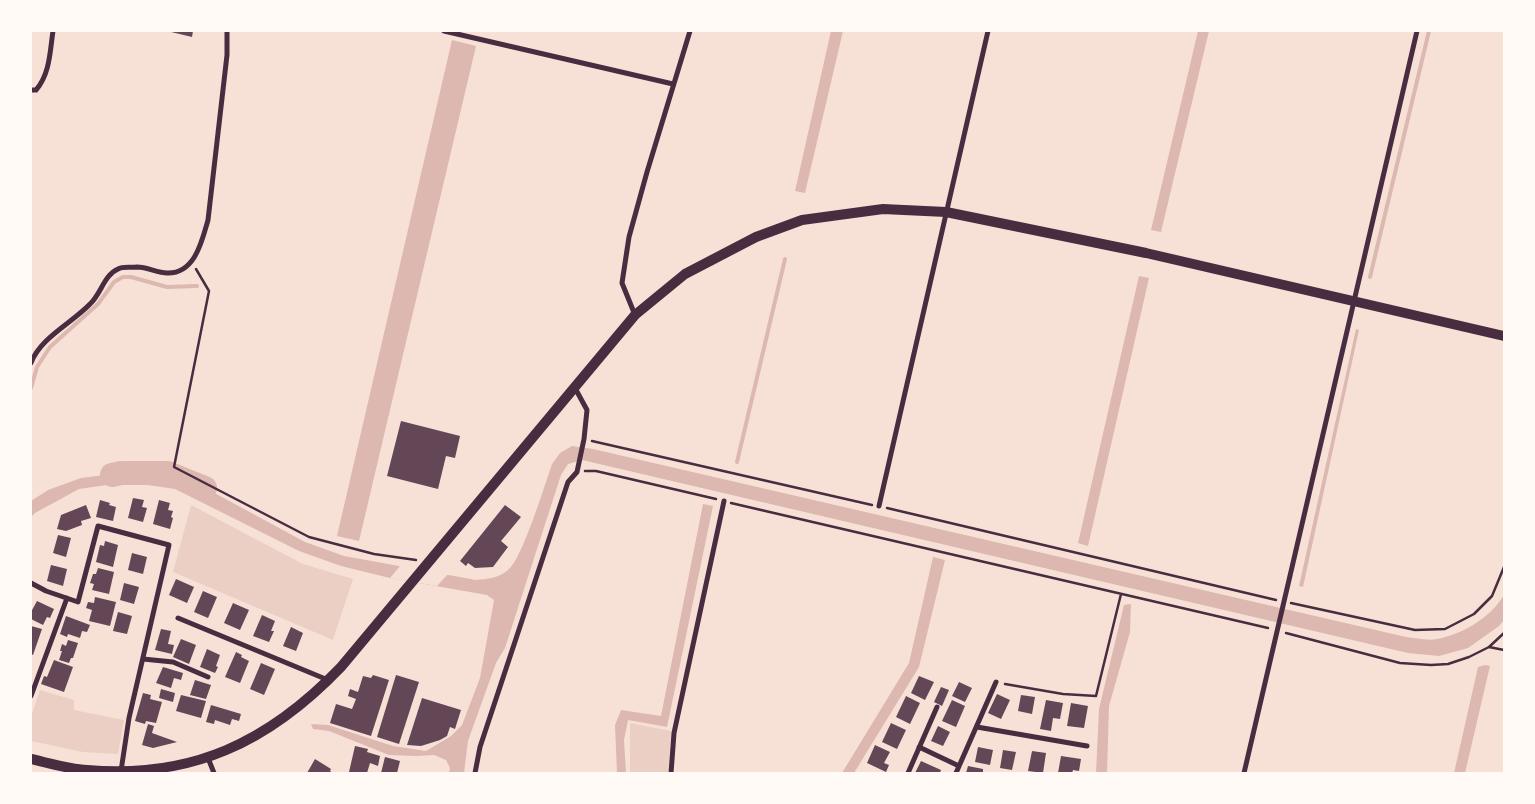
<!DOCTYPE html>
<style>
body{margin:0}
#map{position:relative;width:1535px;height:804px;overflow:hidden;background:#f7e1d7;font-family:"Noto Sans",sans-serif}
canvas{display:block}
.frame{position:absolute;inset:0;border:32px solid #fffaf5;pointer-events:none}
</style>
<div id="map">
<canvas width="1535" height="804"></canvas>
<div class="frame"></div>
</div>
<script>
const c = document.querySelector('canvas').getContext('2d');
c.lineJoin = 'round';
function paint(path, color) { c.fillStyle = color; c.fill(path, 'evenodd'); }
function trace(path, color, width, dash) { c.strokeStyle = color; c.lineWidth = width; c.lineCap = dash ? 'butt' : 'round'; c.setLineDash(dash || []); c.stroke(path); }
const green = new Path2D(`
 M191 505 303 564 353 579 333 640 173 572Z
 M40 690 74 700V710L124 720 118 754 83 752 31 741V716Z
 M630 723 671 731 668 773H630Z`);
const water = new Path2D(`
 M831 31H843L805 193 795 191Z
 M1198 31H1209L1161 232 1151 230Z
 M452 40 476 46 359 541 337 536Z
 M1139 276 1149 278 1088 546 1078 543Z
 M1356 329 1359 330 1303 587 1299 586Z
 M572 446 593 449 1406 637C1415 638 1428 641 1437 639 1463 634 1490 618 1504 595V620L1499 626 1468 648 1439 656 1408 653 582 460 568 464 561 475 505 648 496 663 468 741 464 773H449L450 768 446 760 434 755 416 756 389 755 329 731 313 729 311 724 328 725 393 746 426 751 451 736 462 725 480 678 494 600 487 595 390 578 341 566 299 551 175 489 127 482 79 489 35 513 31 517V501L48 490 81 478 129 472 185 477 305 542 344 556 476 580C487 579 499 578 508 570 522 560 545 484 552 464L560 453Z
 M703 504 713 506 667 727 628 720 624 740 626 773H617L615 725 621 710 661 716Z
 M933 557 945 560 919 667 854 773H842L909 663Z
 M1131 604 1130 632 1109 706 1107 773H1096L1099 709 1124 605Z
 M1485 665 1490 666 1465 773H1454L1478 667Z`);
const pier = new Path2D(`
 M401 565 448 574 437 586 390 578Z`);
const stream = new Path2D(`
 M1370 277 1429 31
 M31 388 37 367 50 347 98 304 114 282 123 277H131L167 287 197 286
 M737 462 785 259`);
const river = new Path2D(`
 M112 475 121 473H168L205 488`);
const building = new Path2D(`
 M167 31H193L192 37Z
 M401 421 460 436 455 458 446 456 438 489 387 476Z
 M133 498 144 500 142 507 147 508 143 522 128 518Z
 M100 500 110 503 109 505 116 507 113 521 96 517Z
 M159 500 170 503 168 510 173 511 171 517 173 518 170 529 153 524Z
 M86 505 91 518 81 521 82 525 66 531 57 529 61 515Z
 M505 505 521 517 501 541 508 547 493 567 475 568 468 563 466 566 460 561Z
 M58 535 71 538 66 557 53 553Z
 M105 541 118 545 113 567 96 562 100 545 104 546Z
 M132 553 147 557 143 574 128 570Z
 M51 565 67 569 63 586 47 581Z
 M98 568 114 572 109 594 92 590 94 584 90 583 93 574H96Z
 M176 579 194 587 187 603 169 595Z
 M124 583 139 587 134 604 120 600Z
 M203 591 217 597 208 618 194 612Z
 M95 597 116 602 110 626 89 621 92 610 86 608 88 602 94 603Z
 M37 601 54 609 50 618 47 617 43 625 31 619V612Z
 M233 603 249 610 240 630 224 623Z
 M118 612 132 616 127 634 113 631Z
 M262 615 275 621 271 631H274L269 642 253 636Z
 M66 616 90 625 87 632 82 631 80 638 68 634 67 637 60 634Z
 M31 626 42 629 33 655 31 654Z
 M291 627 303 633 296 651 283 646Z
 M161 629 171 631 168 644 174 645 172 654 155 650Z
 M181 639 196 645 189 664 173 657Z
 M68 640 78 643 73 658H71L69 663 59 660 62 651H60L62 644 66 646Z
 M207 649 220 655 216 666 218 667 215 673 200 667Z
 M236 652 242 655 241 657 249 661 240 683 225 677Z
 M54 660 73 667 64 692 41 684 44 676 47 677Z
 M261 663 275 669 264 695 250 689Z
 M163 667 183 673 181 680 174 678 171 688 156 683Z
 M373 675 389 680 371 736 330 723 336 704 352 709 356 699 348 696 350 689 358 692 363 676 371 678Z
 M396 675 419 682 399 744 377 737Z
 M919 676 934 682 925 700 911 693Z
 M195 680 211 685 206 699 190 695Z
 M959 682 972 688 965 702 952 696Z
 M941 687 949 690 942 706 934 702Z
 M161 689 175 693 173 702 159 698Z
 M143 693 151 695 150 699 162 702 156 723 146 721 145 724 135 721Z
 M997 694 1010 700 1001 719 988 713Z
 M181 695 206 701 201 718 176 711Z
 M1021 695 1035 697 1032 714 1018 711Z
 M906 696 920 703 910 724 896 717Z
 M422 698 461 710 455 729 450 727 447 736 440 740 421 746 407 745Z
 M952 700 965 706 956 727 942 721Z
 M1046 700 1063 703 1060 719 1053 718 1051 731 1040 729Z
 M1071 703 1088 706 1084 728 1067 726Z
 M211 705 241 714 239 721 232 719 230 725 215 720 214 724 206 722Z
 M891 723 906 730 897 749 882 742Z
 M148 724 154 726 152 733 177 742 153 748 142 745Z
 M938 726 950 732 943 746 931 741Z
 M875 745 890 752 884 763 889 765 886 772 867 763Z
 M355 746 368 749 367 752 380 756 378 766 370 763 367 773 349 772Z
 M978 747 993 750 990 765 975 762Z
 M1003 750 1016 752 1012 770 1000 768Z
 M1032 751 1046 753 1043 773 1028 771Z
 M1061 756 1081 759 1079 771 1073 770 1072 773H1058Z
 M385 757 400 761 397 773H381Z
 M315 759 331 769 330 771 333 773H307Z
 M921 761 941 770 940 773H915Z
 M968 766 983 769V773H966Z`);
const path = new Path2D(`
 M196 269 209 291 174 467 309 537 374 554 416 560
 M592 441 872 505
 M585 471H596L716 499
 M731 503 1268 628
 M887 508 1276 600
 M1291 603 1415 630 1445 629 1474 614 1492 596 1504 567
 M1286 633 1400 663 1431 665 1448 664 1469 657 1489 647 1504 633
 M1489 647 1504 650
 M1005 684 1063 694 1096 696 1121 594`);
const minor = new Path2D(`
 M444 31 673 84
 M31 90H36C50 74 50 51 53 31
 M635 315 622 283 629 237 647 172 690 31
 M31 363C40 338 72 323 90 304 101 294 104 275 118 269 123 266 131 268 137 267 148 267 157 273 167 273 195 274 202 241 208 220L227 55V31
 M879 506 988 31
 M31 583 46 591 78 602 98 526 169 545 129 718 121 771
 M178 618 328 680
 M143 659 173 662 208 677
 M31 696 67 598
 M977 727 1087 746
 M919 747 959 766
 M208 758 214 773
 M475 773 480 747 568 482 577 472 584 439 587 410 575 388
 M671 773 674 733 724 501
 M908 773 937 707
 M956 773 996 682
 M1244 773 1417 31`);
const primary = new Path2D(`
 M31 759C49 763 69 769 87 770 192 779 269 742 341 667L635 315 685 274 756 237 802 220 883 209 946 212 1146 253 1504 336`);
paint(green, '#ebcfc5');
paint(water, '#dcb8b0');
paint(pier, '#f7e1d7');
trace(stream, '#dcb8b0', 4);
trace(river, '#dcb8b0', 24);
paint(building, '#644757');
trace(path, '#4a2c40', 2.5);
trace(minor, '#4a2c40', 5);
trace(primary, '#4a2c40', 10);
</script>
